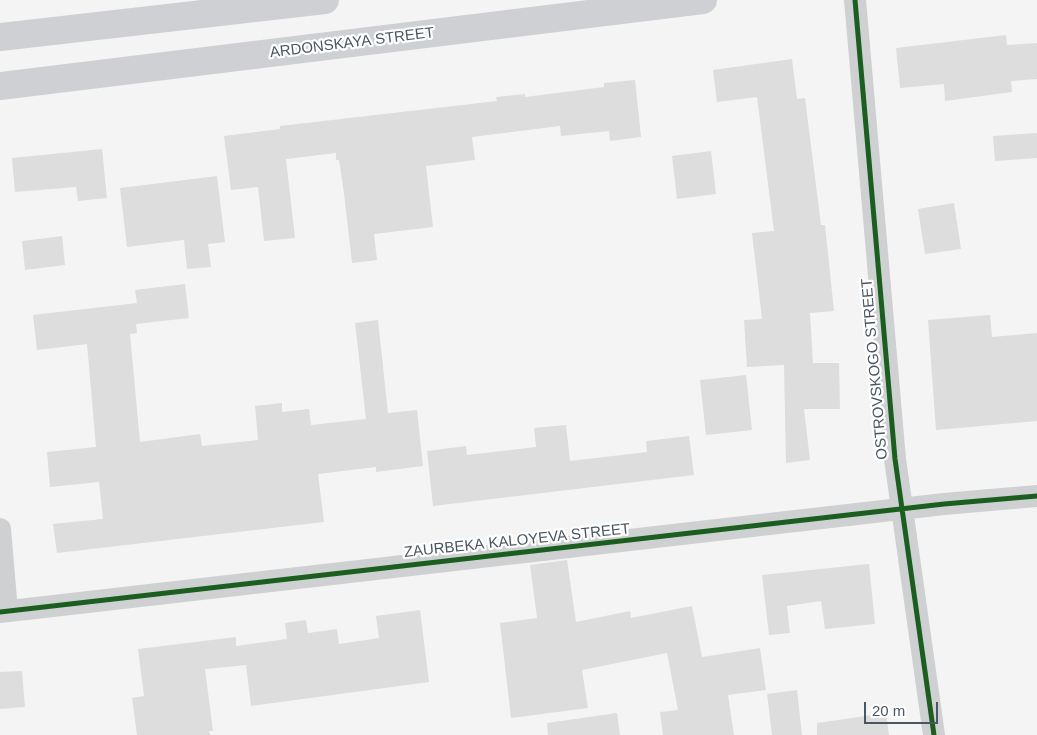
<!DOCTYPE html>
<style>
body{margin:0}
#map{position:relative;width:1037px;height:735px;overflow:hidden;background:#f4f4f4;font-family:Arial,sans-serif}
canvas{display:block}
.scale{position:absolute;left:864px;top:702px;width:74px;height:22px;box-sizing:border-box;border:2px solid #4a5661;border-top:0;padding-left:6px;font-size:15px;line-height:18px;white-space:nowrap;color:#4a5661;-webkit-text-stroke:4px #fff;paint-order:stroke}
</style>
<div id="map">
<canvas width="1037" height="735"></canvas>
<div class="scale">20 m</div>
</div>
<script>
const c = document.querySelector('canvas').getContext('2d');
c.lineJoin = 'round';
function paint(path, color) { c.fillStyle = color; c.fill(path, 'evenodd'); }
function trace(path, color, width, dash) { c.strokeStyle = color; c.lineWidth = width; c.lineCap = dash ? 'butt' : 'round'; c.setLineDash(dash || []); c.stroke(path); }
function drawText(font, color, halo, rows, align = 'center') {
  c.font = font + ' Arial,sans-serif'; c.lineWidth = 4.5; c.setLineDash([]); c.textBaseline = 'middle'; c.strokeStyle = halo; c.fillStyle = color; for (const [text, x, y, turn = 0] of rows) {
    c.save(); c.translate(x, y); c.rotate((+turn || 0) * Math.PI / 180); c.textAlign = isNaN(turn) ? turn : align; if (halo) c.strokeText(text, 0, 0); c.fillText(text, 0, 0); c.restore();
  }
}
const building = new Path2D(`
 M1006 35 1007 45 1037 43V79L1011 81 1012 92 945 101 944 84 900 88 896 48Z
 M792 59 797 99 805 98 821 225H825L834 311 810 313 813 363H839L840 409H804L810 460 786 463 784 365 747 367 744 320 762 319 752 233 774 231 757 97 717 102 713 70Z
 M635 80 641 137 610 141 609 131 561 136 560 126 472 137 475 160 426 166 433 227 374 234 377 260 352 263 344 193 339 160H336V153L286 159 295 238 264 241 258 187 231 190 224 136 280 129V126L497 101 496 97 525 94V97L604 87V83Z
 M1037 133V158L995 161 993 136Z
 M102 149 107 198 78 201 76 187 15 192 12 158Z
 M711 151 716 194 677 199 672 156Z
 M217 176 225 242 208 244 211 267 187 269 184 240 127 247 120 188Z
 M954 203 961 249 925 254 918 209Z
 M62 236 65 265 25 270 22 241Z
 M185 284 189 318 136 324 137 333 130 334 140 442 200 434 202 446 258 440 255 406 282 403V412L309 409 311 425 366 419 355 323 378 320 388 413 417 410 423 466 376 472V467L318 474 324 522 57 553 53 524 103 519 99 482 50 487 47 452 96 447 87 344 37 350 33 315 137 303 135 290Z
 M990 315 992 337 1037 333V421L936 430 928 320Z
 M746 375 752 430 706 435 700 380Z
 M566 425 570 461 647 452 646 441 689 436 694 475 433 506 427 451 466 446 467 455 536 447 534 428Z
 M567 560 576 622 630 611 631 618 692 606 702 657 760 648 766 690 728 695 734 735H663L660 712 678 710 667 653 582 670 588 708 511 718 500 623 537 618 530 565Z
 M869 564 875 624 825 629 821 601 787 606 790 633 769 635 762 575Z
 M420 610 429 682 251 706 246 665 205 669 213 731H209L210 735H137L132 698 144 696 138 649 236 637V646L287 639 285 623 306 620 308 633 337 629 339 644 379 638 376 616Z
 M22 671 25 707 0 709V672Z
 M797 690 802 735H772L767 694Z
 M617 713 620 735H548L547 723Z
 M886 713 889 735H817V723Z`);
const minor = new Path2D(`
 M855 0 895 459 934 735
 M0 529 7 611
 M0 612 944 504 1037 496`);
const secondary = new Path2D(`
 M0 37 325 0
 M0 86 703 0`);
const cycleway = new Path2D(`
 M855 0 895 459 934 735
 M0 612 944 504 1037 496`);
const streetNames = [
 ["ARDONSKAYA STREET",352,43,-7],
 ["OSTROVSKOGO STREET",875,369,-95],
 ["ZAURBEKA KALOYEVA STREET",517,541,-6]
];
paint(building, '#ddddde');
trace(minor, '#ced0d2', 22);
trace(secondary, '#ced0d4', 28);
trace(cycleway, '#1b5e20', 5);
drawText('15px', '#4a5661', '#fff', streetNames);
</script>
